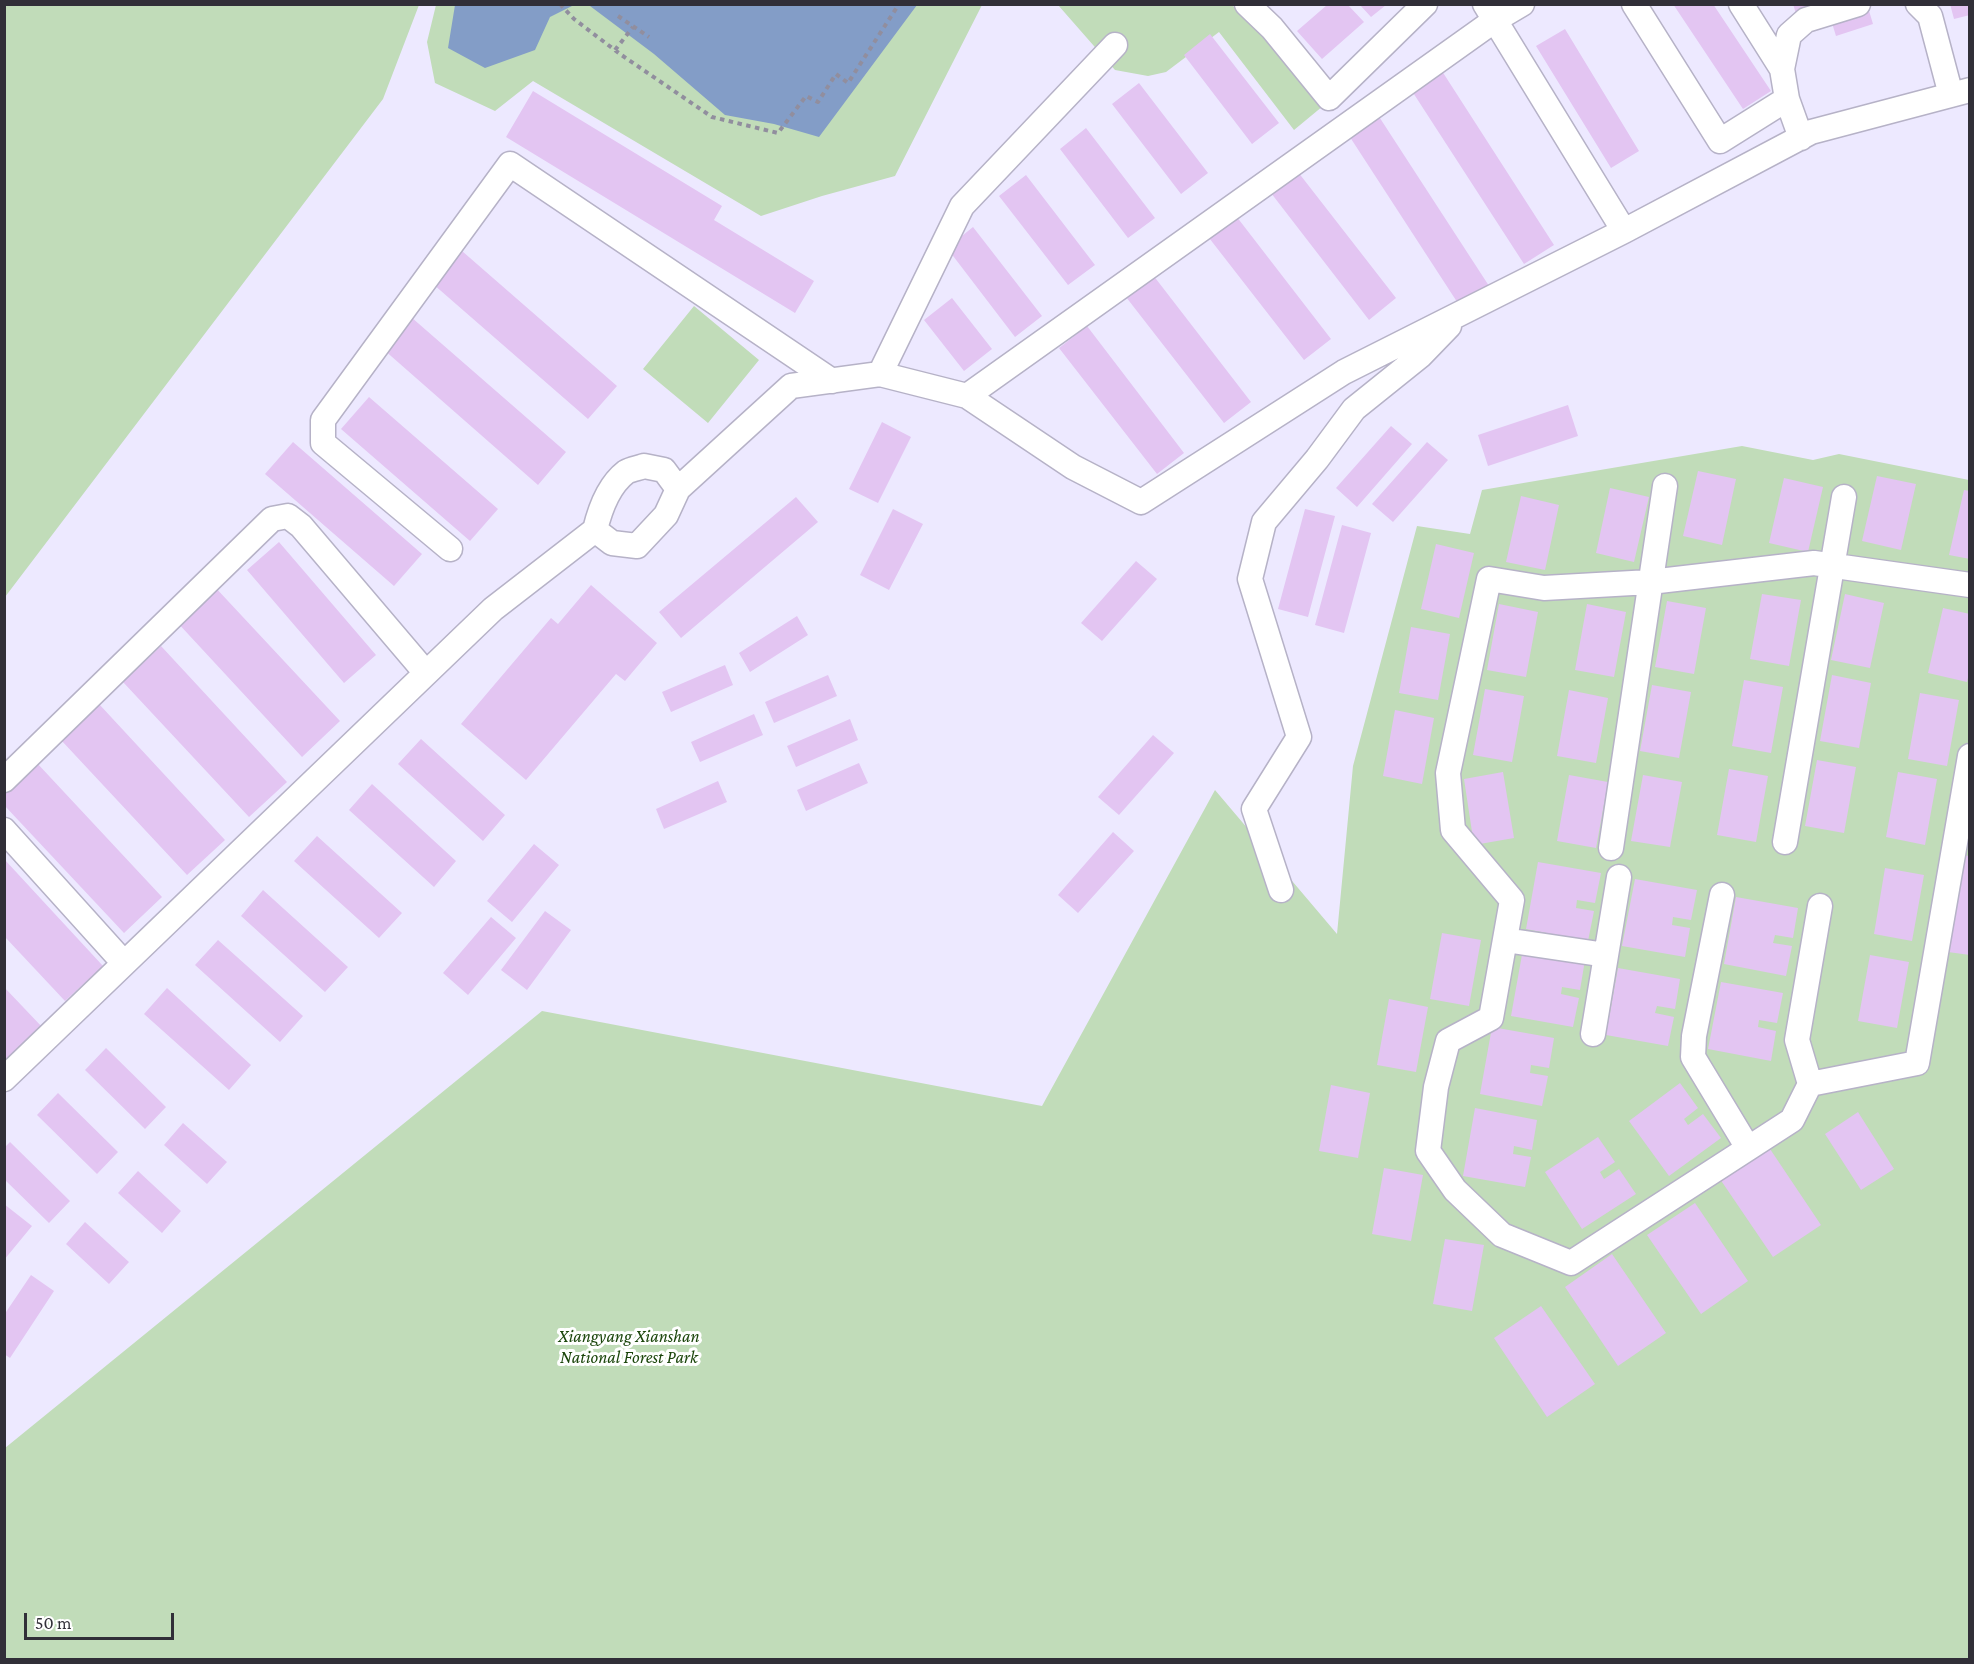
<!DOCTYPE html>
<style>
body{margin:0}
#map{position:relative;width:1974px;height:1664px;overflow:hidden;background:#ede9ff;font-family:"Crimson Pro",serif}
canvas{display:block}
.frame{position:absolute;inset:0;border:6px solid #312f38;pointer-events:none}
.scale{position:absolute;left:24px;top:1613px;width:150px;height:27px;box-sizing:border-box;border:3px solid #312f38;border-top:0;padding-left:8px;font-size:18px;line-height:21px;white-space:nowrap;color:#312f38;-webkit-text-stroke:4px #fff;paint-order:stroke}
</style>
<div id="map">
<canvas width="1974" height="1664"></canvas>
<div class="frame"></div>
<div class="scale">50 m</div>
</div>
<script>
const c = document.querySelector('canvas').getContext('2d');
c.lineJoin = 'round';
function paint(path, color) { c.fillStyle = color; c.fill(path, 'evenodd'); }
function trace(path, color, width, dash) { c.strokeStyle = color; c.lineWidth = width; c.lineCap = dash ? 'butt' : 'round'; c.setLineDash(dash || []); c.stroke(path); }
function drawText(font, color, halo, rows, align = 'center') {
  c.font = font + ' "Crimson Pro",serif'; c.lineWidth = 6; c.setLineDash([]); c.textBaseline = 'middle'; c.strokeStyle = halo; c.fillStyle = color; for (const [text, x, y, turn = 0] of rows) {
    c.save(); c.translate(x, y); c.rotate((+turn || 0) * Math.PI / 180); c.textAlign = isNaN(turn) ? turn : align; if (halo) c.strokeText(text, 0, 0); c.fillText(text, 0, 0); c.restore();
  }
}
const green = new Path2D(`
 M5 4 419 5 383 99 5 597Z
 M436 5H982L895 176 822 196 761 216 533 81 495 111 435 83 427 42Z
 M1058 5H1231L1243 12 1323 106 1294 130 1219 32 1166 72 1148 76 1115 70Z
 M694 306 759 360 708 423 643 369Z
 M1742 446 1813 460 1839 454 1969 480V1659L5 1660V1448L542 1011 1042 1106 1215 790 1337 934 1353 766 1417 526 1470 534 1482 490Z`);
const water = new Path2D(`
 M455 5V4L917 5 819 137 774 124 725 115 654 54 590 6H572L550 17 535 50 485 68 448 48Z`);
const building = new Path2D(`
 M1673 4H1713L1771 91 1743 109Z
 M1793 4H1867L1873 24 1836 36 1827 7 1797 17Z
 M1950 4H1970V15L1954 19Z
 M1327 5H1348L1364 22 1322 59 1297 31Z
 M1360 5H1386L1371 17Z
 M1565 29 1639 151 1611 168 1536 46Z
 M1210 34 1279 123 1252 144 1184 55Z
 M1440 68 1554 245 1524 264 1410 88Z
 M1139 83 1208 173 1181 194 1112 104Z
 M533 91 722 206 714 220 814 281 795 313 506 137Z
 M1376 112 1491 289 1461 308 1346 131Z
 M1086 128 1155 218 1128 238 1060 149Z
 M1298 172 1396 298 1369 320 1271 193Z
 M1026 175 1095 265 1068 285 999 196Z
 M1233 212 1331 339 1304 360 1206 234Z
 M973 227 1042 316 1015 337 947 248Z
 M462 251 617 386 588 419 433 284Z
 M1153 275 1251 402 1224 423 1126 297Z
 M952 298 992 349 964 371 924 320Z
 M411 317 566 452 538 485 383 349Z
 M1087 326 1184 453 1157 474 1059 348Z
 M369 397 498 509 470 541 341 429Z
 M1568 405 1578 436 1488 466 1478 435Z
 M882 422 911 437 878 503 849 489Z
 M1391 426 1412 444 1357 507 1336 488Z
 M293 442 422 554 394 586 265 474Z
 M1427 442 1448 460 1393 522 1372 504Z
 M1698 471 1736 479 1722 545 1683 536Z
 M1877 476 1916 484 1901 550 1862 541Z
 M1784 478 1823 487 1808 552 1769 543Z
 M1610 488 1649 497 1634 562 1596 553Z
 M1964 490 1970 491V559L1949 555Z
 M1521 496 1559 505 1545 570 1506 562Z
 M796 497 818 522 681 638 659 612Z
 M893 509 923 524 889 590 860 575Z
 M1305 509 1335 516 1308 617 1278 609Z
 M1342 525 1371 533 1344 633 1315 625Z
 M279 542 376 655 344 683 247 570Z
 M1436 544 1474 553 1459 618 1421 609Z
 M1136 561 1157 579 1102 641 1081 623Z
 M591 585 657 643 625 681 616 674 526 780 461 724 551 618 558 624Z
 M214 586 340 721 302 757 176 621Z
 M1762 594 1801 600 1789 666 1750 659Z
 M1845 594 1884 603 1870 668 1831 660Z
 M1667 601 1706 608 1694 674 1655 667Z
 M1499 604 1538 612 1526 677 1487 670Z
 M1587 604 1626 612 1614 677 1575 670Z
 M1943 608 1970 614V669L1967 682 1928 673Z
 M797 616 808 635 750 672 739 653Z
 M1411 627 1450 634 1438 700 1399 693Z
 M161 646 287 782 249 817 123 682Z
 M725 665 733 685 671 712 662 692Z
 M828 675 837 696 774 723 765 702Z
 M1832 675 1871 683 1859 748 1820 741Z
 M1744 680 1783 687 1771 753 1732 746Z
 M1652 685 1691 692 1679 758 1640 751Z
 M1485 689 1524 696 1512 762 1473 755Z
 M1569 690 1608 698 1596 763 1557 756Z
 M1920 693 1959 700 1947 766 1908 759Z
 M99 704 225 840 187 875 61 740Z
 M1395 710 1434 718 1422 784 1383 776Z
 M754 714 763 735 700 762 691 742Z
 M850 719 858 740 796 767 787 746Z
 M1153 735 1174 753 1119 815 1098 797Z
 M421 739 505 815 483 841 398 764Z
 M1817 760 1856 767 1844 833 1805 826Z
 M36 762 162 897 124 933 4 805V791Z
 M859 763 868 783 806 811 797 790Z
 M1729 769 1768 776 1756 842 1717 835Z
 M1503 772 1514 838 1474 845 1464 779Z
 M1898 772 1937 779 1925 845 1886 837Z
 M1569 775 1608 782 1596 848 1557 841Z
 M1643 775 1682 782 1670 847 1631 841Z
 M718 781 727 802 664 829 656 809Z
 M372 784 456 861 434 887 349 810Z
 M1113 832 1134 851 1078 913 1058 895Z
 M317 836 402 913 379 938 294 861Z
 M534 844 559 865 512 922 487 901Z
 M1963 855 1970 856V955L1948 952Z
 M5 860 103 966 65 1001 5 937Z
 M1538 862 1601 873 1595 903 1577 900 1576 908 1594 911 1588 941 1526 929Z
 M1885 868 1924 875 1912 941 1874 934Z
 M1635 879 1697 890 1691 920 1673 917 1672 925 1690 928 1685 957 1622 946Z
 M263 890 348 967 325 992 241 916Z
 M1736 897 1798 908 1793 938 1775 935 1773 943 1792 946 1786 976 1724 964Z
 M545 911 571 930 527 990 501 970Z
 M491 917 516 938 468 995 443 973Z
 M1442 933 1481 940 1469 1006 1430 999Z
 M218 940 303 1016 280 1042 195 965Z
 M1523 949 1585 960 1580 990 1562 987 1561 994 1579 998 1573 1027 1511 1016Z
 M1870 955 1909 962 1897 1028 1858 1021Z
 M1618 968 1680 979 1675 1009 1657 1006 1655 1013 1674 1017 1668 1046 1606 1035Z
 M1721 982 1783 993 1777 1023 1759 1020 1758 1027 1776 1031 1771 1061 1708 1049Z
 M4 987 43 1028 4 1063Z
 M167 988 251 1065 229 1090 144 1014Z
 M1389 999 1428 1007 1416 1072 1377 1065Z
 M1492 1027 1554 1038 1549 1068 1531 1065 1530 1073 1548 1076 1542 1106 1480 1094Z
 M106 1048 166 1107 145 1129 85 1070Z
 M1680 1083 1698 1108 1684 1119 1688 1125 1703 1114 1721 1138 1669 1176 1629 1121Z
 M1331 1085 1370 1093 1358 1158 1319 1151Z
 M58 1093 118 1152 97 1174 37 1115Z
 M1475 1108 1537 1120 1532 1150 1514 1146 1513 1154 1531 1157 1525 1187 1463 1176Z
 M1858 1112 1894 1169 1861 1190 1825 1134Z
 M183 1123 227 1162 207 1184 164 1145Z
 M1598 1137 1615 1162 1600 1172 1604 1179 1619 1169 1636 1194 1582 1229 1545 1172Z
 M10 1142 70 1201 49 1223 4 1179V1148Z
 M1768 1146 1821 1225 1773 1257 1720 1179Z
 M1384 1168 1423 1175 1411 1241 1372 1234Z
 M138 1171 181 1211 162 1233 118 1193Z
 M1695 1203 1748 1281 1701 1314 1647 1235Z
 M4 1204 32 1226 4 1260Z
 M85 1222 129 1262 109 1284 66 1244Z
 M1445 1239 1484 1245 1472 1311 1433 1304Z
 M1612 1254 1666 1333 1618 1366 1565 1287Z
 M31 1275 54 1291 10 1358 4 1354V1315Z
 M1541 1306 1595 1384 1547 1417 1494 1338Z`);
const path = new Path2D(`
 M560 4 574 19 620 54 712 117 778 133 806 96 818 102 836 74 848 83 899 4
 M618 16 649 37
 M615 50 633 27`);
const minor = new Path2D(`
 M1247 4 1272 28 1329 98 1425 4
 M1485 4 1624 231
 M1634 4 1720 141 1787 99 1782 69 1741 4
 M1918 4 1930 16 1951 95
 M1782 69 1789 35 1806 20 1858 4
 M1787 99 1801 138
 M880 374 962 206 1115 45
 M967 396 1495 20 1522 4
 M644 466 664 470 678 489 666 515 637 546 612 543 595 530C600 509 609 485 626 472 631 469 639 468 644 466Z
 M678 489 791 386 880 374 967 396 1073 467 1141 502 1344 372 1624 231 1811 132 1970 90
 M450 549 323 443V420L510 164 832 381
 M1970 585 1814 563 1650 582 1544 588 1489 579 1448 773 1453 830 1512 900 1491 1018 1448 1041 1436 1087 1428 1151 1455 1190 1502 1235 1571 1263 1792 1120 1810 1084 1917 1063 1970 756
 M4 780 272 519 288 516 301 526 426 673
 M4 830 124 963
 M1785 842 1844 497
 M1611 848 1665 486
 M1281 890 1254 809 1299 737 1250 579 1264 522 1317 459 1354 409 1420 356 1449 326
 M1722 895 1694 1036 1693 1057 1748 1148
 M1505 940 1606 955
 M1593 1034 1619 877
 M4 1079 493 609 595 530
 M1810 1084 1797 1040 1820 906`);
const parkNames = [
 ["Xiangyang Xianshan",629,1336],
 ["National Forest Park",629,1357]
];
paint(green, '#c1dcb9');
paint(water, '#839dc7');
paint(building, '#e3c5f2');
trace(minor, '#b6b2c7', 27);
trace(path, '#918e9e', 4, [4.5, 4.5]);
trace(minor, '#fff', 24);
drawText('italic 18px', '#1a450a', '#fff', parkNames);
</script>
